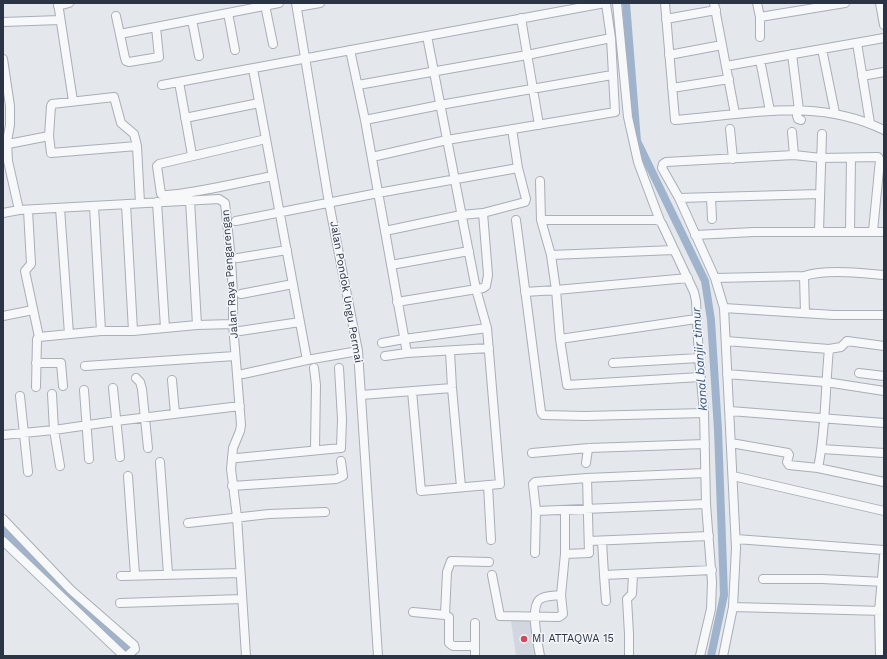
<!DOCTYPE html>
<style>
body{margin:0}
#map{position:relative;width:887px;height:659px;overflow:hidden;background:#e4e7ec;font-family:"Work Sans",sans-serif}
canvas{display:block}
.frame{position:absolute;inset:0;border:4px solid #2b3445;pointer-events:none}
</style>
<div id="map">
<canvas width="887" height="659"></canvas>
<div class="frame"></div>
</div>
<script>
const c = document.querySelector('canvas').getContext('2d');
c.lineJoin = 'round';
function paint(path, color) { c.fillStyle = color; c.fill(path, 'evenodd'); }
function trace(path, color, width, dash) { c.strokeStyle = color; c.lineWidth = width; c.lineCap = dash ? 'butt' : 'round'; c.setLineDash(dash || []); c.stroke(path); }
function drawText(font, color, halo, rows, align = 'center') {
  c.font = font + ' "Work Sans",sans-serif'; c.lineWidth = 3; c.setLineDash([]); c.textBaseline = 'middle'; c.strokeStyle = halo; c.fillStyle = color; for (const [text, x, y, turn = 0] of rows) {
    c.save(); c.translate(x, y); c.rotate((+turn || 0) * Math.PI / 180); c.textAlign = isNaN(turn) ? turn : align; if (halo) c.strokeText(text, 0, 0); c.fillText(text, 0, 0); c.restore();
  }
}
const built = new Path2D(`
 M533 618 538 656H516L511 621Z`);
const canal = new Path2D(`
 M626 3 637 141 705 281 711 320 718 430 724 595 711 656`);
const river = new Path2D(`
 M3 534 111 637 128 651`);
const minor = new Path2D(`
 M58 3 73 101
 M296 3 329 203 358 351 378 656
 M617 3 628 117 638 162 660 221 662 224 694 292 696 301 699 358 704 413 706 504 712 582 711 609 700 656
 M665 3 675 120C747 115 815 96 884 130
 M714 3 735 114
 M757 3 760 17 845 3
 M880 3 884 25
 M265 5 273 44
 M58 6 69 3
 M297 7 320 3
 M228 13 235 50
 M116 16 125 58 126 61 129 62 159 57 156 27
 M760 17V37
 M521 18 539 125
 M666 19 716 10
 M192 20 199 56
 M3 22 60 20
 M120 34 279 3
 M857 43 870 123
 M822 49 835 113
 M350 50 365 120 407 353
 M792 54 799 110 797 116 798 119 801 120
 M669 55 722 45
 M3 59 10 106V125L7 141 8 161 19 210 219 199 225 203 231 259 233 294V324L241 425 240 431 233 448 231 469 237 517 246 656
 M760 60 770 111
 M726 66 884 38
 M253 69 307 360
 M862 76 884 72
 M179 82 192 155
 M162 85C310 59 457 29 605 3L606 4 611 38 615 112 447 140 372 157
 M358 85 527 55 611 38
 M672 88 729 79
 M185 118 259 103
 M365 120 440 105 612 75
 M730 129 733 159
 M792 132 794 155
 M266 139 159 164 157 166 161 194C172 199 255 179 273 176
 M8 144 49 136
 M137 146 51 153 49 136 51 106 52 104 114 97 121 123 134 134 137 146 140 203
 M540 181 541 220H656L660 221
 M711 197 712 219
 M679 198 820 194
 M190 200 197 325
 M157 202 165 328
 M126 204 133 331
 M94 206 101 331
 M60 208 69 334
 M28 210 31 264 25 271 39 337 101 331H133L197 325 233 324
 M3 213 19 210
 M516 220 541 412 543 415 585 416 704 413
 M541 220 551 255 556 290 560 339 567 385 700 377
 M236 221 378 193 518 168
 M385 231 461 215 483 213 525 202 526 199 518 168 512 129
 M819 231 822 134
 M850 231 851 158
 M695 235 754 232H884
 M551 255 674 250
 M238 258 287 250
 M391 265 469 251
 M804 276 805 313
 M715 278 804 276C827 269 859 273 884 275
 M525 292 556 290 688 278
 M241 294 293 284
 M397 302 483 288 486 286 488 275 483 213
 M724 308 834 315H884
 M3 316 33 310
 M240 331 300 322
 M560 339 696 319
 M726 341 829 349 841 347 847 341 884 346
 M382 343 404 339 487 328
 M450 351 452 388 461 487
 M385 356 407 353 489 348
 M36 363H61L63 386
 M613 363 699 358
 M85 366 235 356
 M314 368 316 385 315 450
 M859 373 884 376
 M243 374 307 360 358 351
 M727 374 826 382 884 391
 M136 378 140 382 142 389 148 448
 M172 380 175 414
 M36 387 37 339 39 337
 M113 388 120 457
 M84 390 89 459
 M412 391 421 491 500 484 487 328 476 289 427 36
 M52 394 54 430 60 466
 M361 395 452 388
 M20 396 28 472
 M730 411 884 423
 M3 435 54 430 116 421 240 406
 M731 443 788 453 789 455 787 462 789 465 818 468 884 482
 M822 449 884 453
 M532 453 589 448 705 444
 M232 457 237 458 341 448 342 419 339 368
 M160 462 168 574
 M586 463 588 449 589 448
 M818 468C826 429 825 389 829 349
 M128 476 135 575
 M733 476 884 511
 M488 485 491 540
 M232 486 336 479 343 476 341 461
 M565 510V554L589 553 587 478
 M536 511 706 504
 M3 519 71 590 134 645 135 649 127 656
 M188 523 269 514 325 512
 M736 539 884 550
 M3 541 124 656
 M589 541 709 536
 M602 541 604 575
 M535 553 536 511 533 484 535 482 587 478 705 473
 M492 575 500 616 559 617 563 614 561 595 565 554
 M121 576 240 573
 M763 579H822L884 582
 M606 601 604 575 712 570
 M120 603 242 599
 M733 607 884 611
 M413 612 445 615
 M474 646H453L449 643V617L445 615 447 572 451 561 489 562
 M475 656V623
 M540 656C538 644 530 609 539 600 544 595 555 596 561 595
 M629 656V634L627 599 632 594 633 574
 M723 656 733 607 736 548 724 308 715 278 679 198 662 168 663 164 666 162 794 155 821 158 878 157 880 160 873 231
 M880 656 879 611 884 556`);
const markers = [
 [524,639,4,"#d1495b"]
];
const streetNames = [
 ["Jalan Raya Pengarengan",230,274,-94],
 ["Jalan Pondok Ungu Permai",346,292,80]
];
const poiNames = [
 ["MI ATTAQWA 15",532,639]
];
const waterNames = [
 ["kanal banjir timur",700,359,-94]
];
paint(built, '#d2d6de');
trace(canal, '#9fb4cc', 8);
trace(river, '#9fb4cc', 13);
trace(minor, '#a9aeb7', 10);
trace(minor, '#f7f8fa', 8);
for (const [x, y, r, color] of markers) { const dot = new Path2D(); dot.arc(x, y, r, 0, 2 * Math.PI); c.fillStyle = color; c.fill(dot); trace(dot, '#f4f6f9', 1.5); }
drawText('11px', '#2b3445', '#f4f6f9', streetNames);
drawText('11px', '#2b3445', '#f4f6f9', poiNames, 'left');
drawText('italic 12px', '#34527a', '#f4f6f9', waterNames);
</script>
